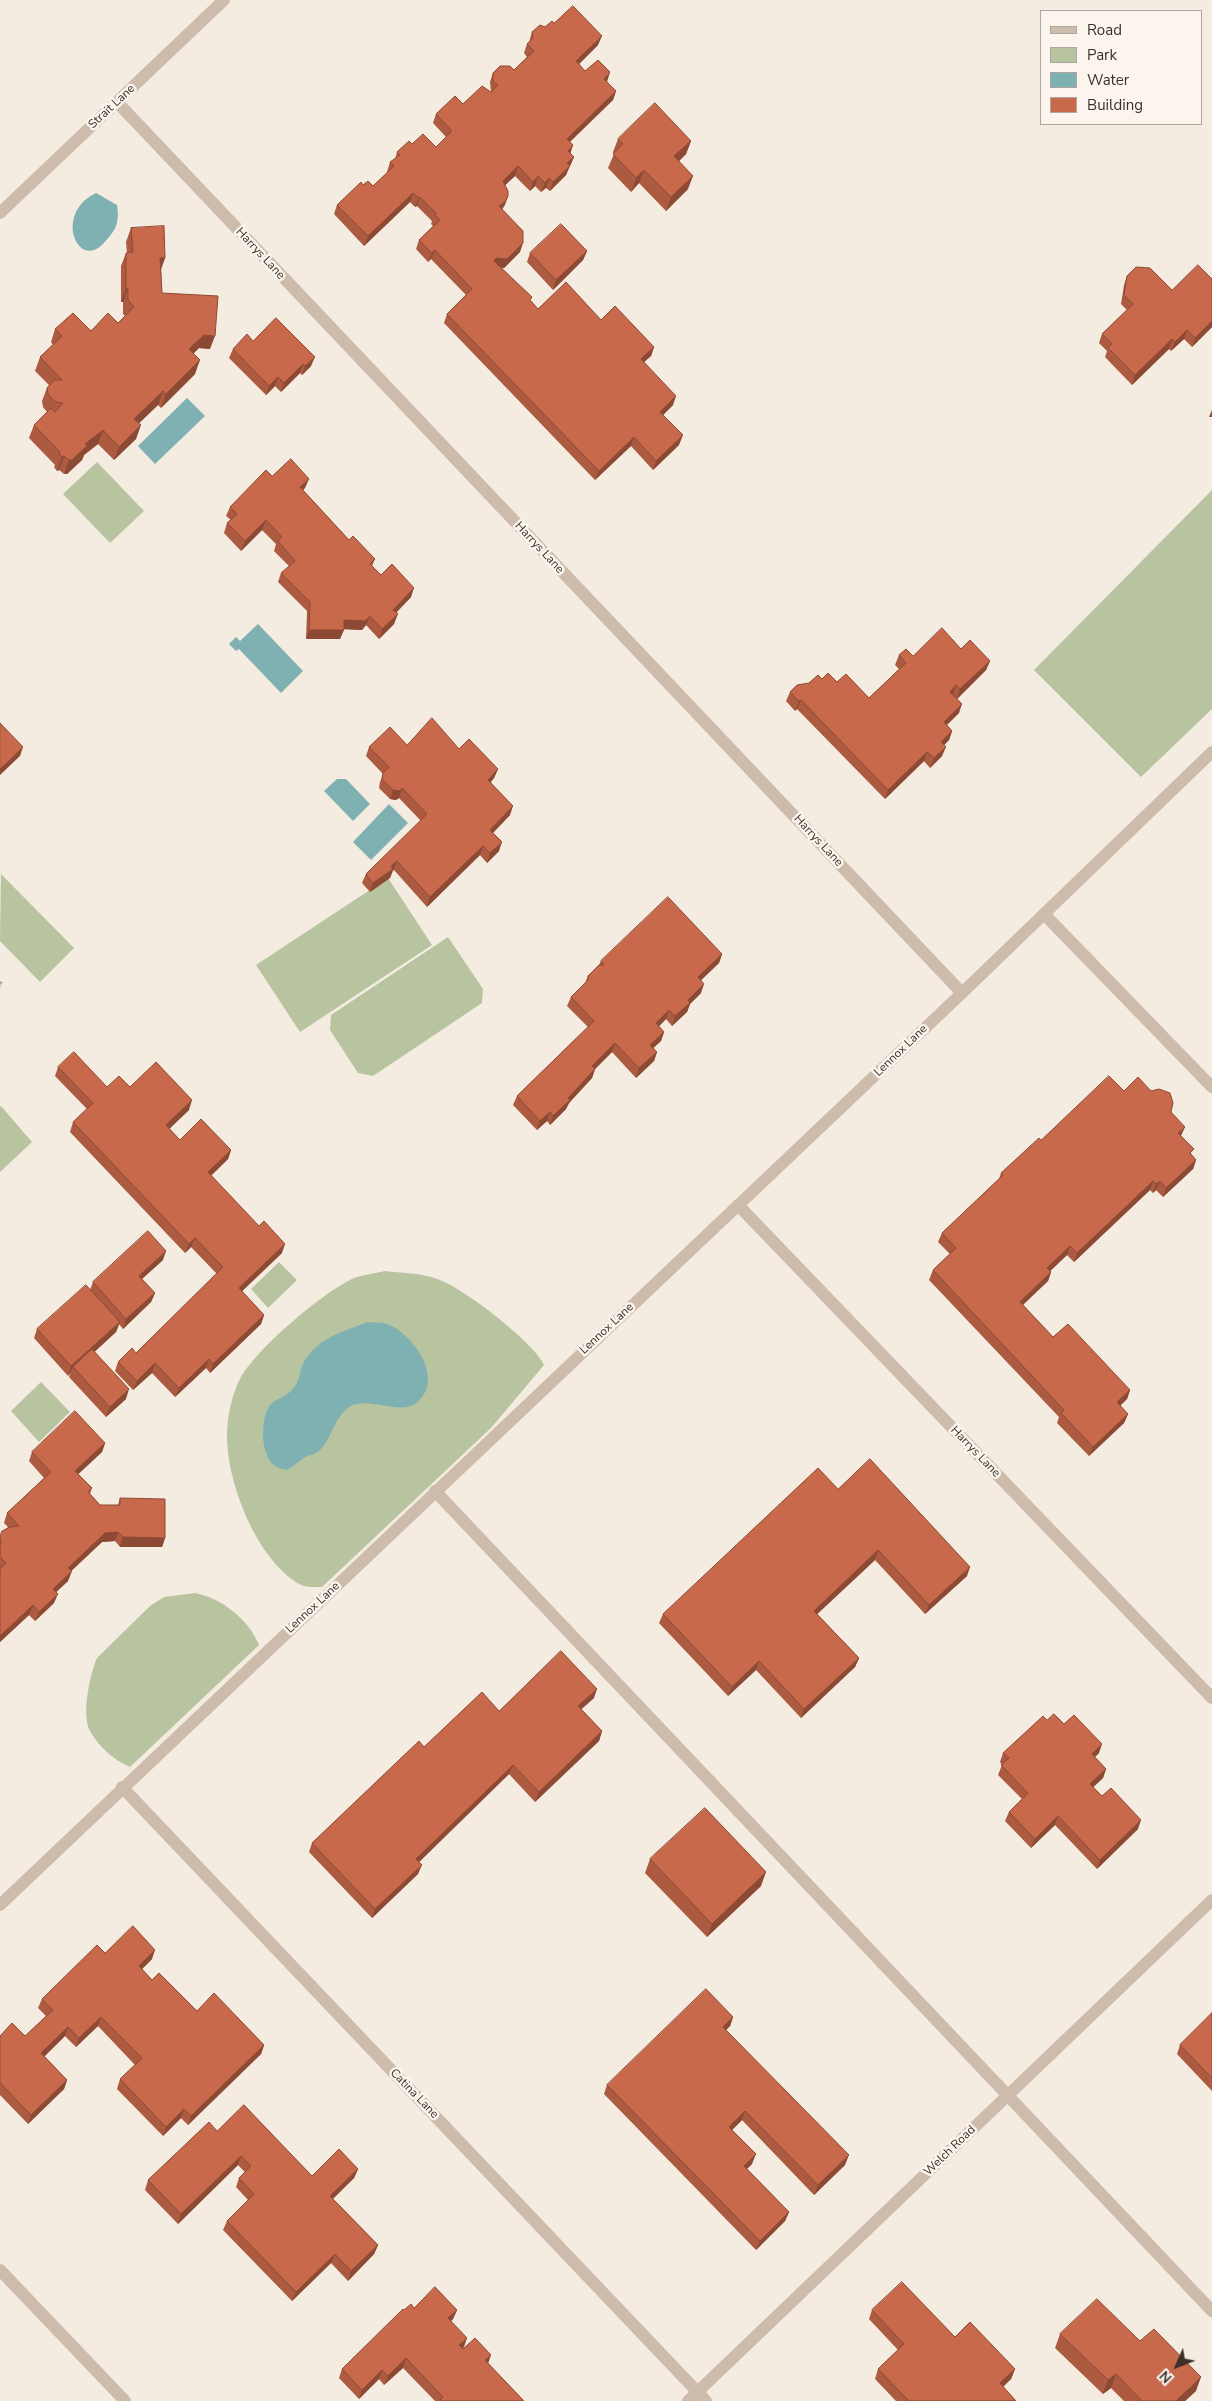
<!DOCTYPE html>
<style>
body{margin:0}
#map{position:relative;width:1212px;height:2401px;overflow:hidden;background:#f4ebe1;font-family:"Nunito Sans",sans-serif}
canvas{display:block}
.legend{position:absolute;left:1040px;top:10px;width:162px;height:115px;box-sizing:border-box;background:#fbf5ee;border:1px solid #aea6a0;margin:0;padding:6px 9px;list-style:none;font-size:15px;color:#3b302b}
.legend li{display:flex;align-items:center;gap:10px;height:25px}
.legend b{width:25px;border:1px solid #aea6a0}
.north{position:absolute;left:1152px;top:2341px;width:50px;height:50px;-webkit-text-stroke:4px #fbf5ee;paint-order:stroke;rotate:226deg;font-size:14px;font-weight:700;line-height:20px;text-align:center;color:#3b302b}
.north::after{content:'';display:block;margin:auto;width:18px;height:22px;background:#3b302b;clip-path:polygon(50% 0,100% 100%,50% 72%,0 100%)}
</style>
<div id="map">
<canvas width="1212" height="2401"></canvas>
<ul class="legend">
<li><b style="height:6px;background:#cdbbac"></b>Road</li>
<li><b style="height:14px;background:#b8c4a0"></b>Park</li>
<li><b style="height:14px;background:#7fb0b2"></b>Water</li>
<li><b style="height:14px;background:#c8694b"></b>Building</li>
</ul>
<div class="north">N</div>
</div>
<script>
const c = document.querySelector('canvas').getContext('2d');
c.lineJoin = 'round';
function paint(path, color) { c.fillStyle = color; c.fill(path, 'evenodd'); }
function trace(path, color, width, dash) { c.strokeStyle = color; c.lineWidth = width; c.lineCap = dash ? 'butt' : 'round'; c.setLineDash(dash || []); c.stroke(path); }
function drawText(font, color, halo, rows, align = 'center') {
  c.font = font + ' "Nunito Sans",sans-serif'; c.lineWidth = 5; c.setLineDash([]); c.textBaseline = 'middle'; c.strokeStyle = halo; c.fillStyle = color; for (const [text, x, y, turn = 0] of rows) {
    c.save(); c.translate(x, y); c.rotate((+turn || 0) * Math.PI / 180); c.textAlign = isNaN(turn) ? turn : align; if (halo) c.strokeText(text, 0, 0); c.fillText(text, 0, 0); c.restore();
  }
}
const green = new Path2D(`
 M97 462 144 511 110 543 63 494Z
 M1212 490V709L1141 777 1034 670Z
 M1 874 74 948 40 982 0 941Z
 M388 878 432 945 300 1032 256 965Z
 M448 937 483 989 482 1003 373 1076 358 1073 330 1030 331 1015Z
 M1 1106 32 1142 0 1172V1107Z
 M279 1262 297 1280 268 1308 251 1289Z
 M385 1271C401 1273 419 1273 434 1278 459 1284 535 1343 544 1365L491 1428 322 1587C315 1587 306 1588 299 1584 257 1559 227 1484 227 1436 227 1417 232 1393 241 1377 258 1348 318 1297 348 1281 358 1275 373 1274 385 1271Z
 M41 1382 70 1412 39 1442 11 1411Z
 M195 1593C222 1598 249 1620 259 1645L130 1767C114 1760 99 1747 90 1731 81 1715 90 1674 97 1658L150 1606 164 1597Z`);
const water = new Path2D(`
 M96 193 117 205C119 218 118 227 109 237 106 240 102 246 98 248 75 263 56 212 96 193Z
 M187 398 205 416 155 464 138 446Z
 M258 624 303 671 281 693 239 649 236 651 229 644 236 637 240 641Z
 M337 779H346L370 804 353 821 324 791Z
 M389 804 408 823 371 860 353 842Z
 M368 1322C374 1323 382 1322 387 1324 414 1334 446 1381 416 1403 400 1416 368 1395 349 1407 334 1417 332 1439 319 1451 315 1454 309 1455 305 1457 298 1462 293 1467 286 1470 282 1469 278 1468 275 1466 260 1456 260 1418 270 1405 276 1398 286 1397 292 1390 300 1382 299 1371 304 1362 306 1357 312 1351 316 1347 329 1335 352 1328 368 1322Z`);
const path = new Path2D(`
 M0 982 2 984 0 986`);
const minor = new Path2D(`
 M117 102 962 993
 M0 213 224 0
 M1044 914 1212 1087
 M738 1205 1212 1698
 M435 1491 1212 2311
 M122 1787 706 2401
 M0 1905 962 993 1212 752
 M0 2270 125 2401
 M688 2401 1212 1900`);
const wall = new Path2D(`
 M554 23 598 45 579 64 585 71 607 82 616 91 613 100 570 142V153L574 157 570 166 569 167 566 175 550 191 546 188 541 192 535 186 530 191 515 176 505 185 508 196 502 209 520 252 504 268H502L538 309 601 320 654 347 651 356 644 362 673 405 663 415 679 445 653 470 631 446 595 480 444 323 447 314 466 295 431 259 428 262 416 249 419 240 433 226 431 224 432 221 417 206 415 207 410 202 364 246 334 214 337 205 363 185 373 186 388 173 387 172 390 162 395 159 397 152 412 144 436 147 446 137 433 123 436 114 463 104 491 92 490 82 493 73 514 70 527 57 524 53 527 44 529 42 532 32Z
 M618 139 691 141 686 154 679 161 688 189 666 211 639 183 631 192 608 168 614 154 613 152Z
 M131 228 165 258 161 270 162 293 210 349 199 348 194 353 195 374 161 408 158 405 139 423 136 439 114 460 98 444 84 455 82 460 67 474H64L59 470 57 471 54 467 55 465 29 438 34 425 47 412 43 407 42 401 47 388 49 385 35 371 40 357 53 345 51 342 55 329 91 331 118 323 125 316 123 314V302H121V266L126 253H127L126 242Z
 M587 251 583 260 553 290 527 262 530 253Z
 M1127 276 1172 290 1212 279V327L1192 347 1184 339 1171 351 1169 349 1132 385 1105 357 1107 351 1099 343 1102 334 1127 310 1121 304 1124 285Z
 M253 341 311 366 302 375 300 373 281 392 275 386 266 395 229 358 233 349Z
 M272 476 305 488 303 490 349 540 375 559 372 566 381 575 411 597 396 613 394 624 379 639 366 625 362 630 344 629 340 639H306L307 611 278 582 281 573 289 566 274 551 276 544 262 530 241 551 224 533 227 523 231 520 226 516 230 507Z
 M961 649 990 661 986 670 957 699 953 695 959 713 947 725 952 731 949 740 944 745 942 756 930 768 924 761 885 799 797 709 795 711 786 701 790 692 809 683 822 679 837 682 869 698 899 669 895 665 899 655 913 656Z
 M407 745 459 749 498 769 494 778 491 782 510 815 493 833 499 851 487 863 480 855 427 907 394 870 392 871 390 878 370 892 362 883 366 874 421 821 399 798 396 800 390 799 379 788 380 782 383 774 366 756 369 747Z
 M722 954 719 963 701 980V993L690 1004 687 1012 672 1026 666 1019 659 1026 664 1032 661 1041 653 1048 657 1052 654 1061 636 1078 612 1052 595 1069 592 1078 569 1103 566 1109 550 1125 547 1121 537 1130 513 1105 517 1096 588 1027 567 1006 571 997 585 983 588 976 599 965 601 961Z
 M58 1067 107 1087H130L189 1110 169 1129 180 1140 231 1150 228 1159 211 1176 282 1253 242 1291 264 1315 261 1324 210 1373 206 1368 175 1397 152 1373 133 1390 115 1371 118 1362 136 1353 217 1274 191 1247 185 1253 70 1132 73 1122 87 1109 55 1076Z
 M1124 1091 1171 1112 1181 1136 1192 1155 1196 1160 1193 1169 1163 1197 1156 1190 1153 1193 1150 1190 1074 1262 1067 1255 1050 1271 1051 1272 1048 1281 1023 1305 1053 1337 1130 1390 1127 1399 1120 1406 1128 1414 1124 1423 1089 1456 1057 1423 1059 1417 929 1280 933 1270 950 1254 938 1242 942 1233 999 1179 1001 1173 1041 1140Z
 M163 1260 142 1279 155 1293 151 1302 123 1329 119 1324 116 1332 94 1352 126 1399 106 1417 69 1377 70 1373 68 1376 34 1338 37 1329 90 1290 93 1282Z
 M105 1443 102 1452 78 1474 92 1488 90 1494 100 1505H118L120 1498 165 1538 162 1547H120L115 1541 102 1542 71 1571 68 1581 56 1592 54 1603 35 1621 29 1615 0 1642V1536L8 1527 4 1523 7 1513 44 1478 29 1461 32 1452Z
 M838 1489 967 1576 925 1614 875 1560 817 1614 859 1658 855 1667 801 1718 756 1670 728 1696 659 1623 663 1614Z
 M594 1698 581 1709 602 1731 599 1741 535 1802 509 1774 419 1862 418 1874 372 1918 309 1852 312 1843 424 1747 499 1711Z
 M1064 1724 1099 1753 1095 1757 1106 1769 1103 1778 1093 1787 1102 1796 1138 1829 1097 1869 1055 1825 1031 1848 1005 1821 1009 1812 1022 1799 998 1775 1002 1765 1000 1762 1003 1753Z
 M650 1859 761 1886 707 1937 645 1873Z
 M105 1953 152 1959 142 1969 152 1980 197 2011 264 2045 261 2054 188 2125 181 2118 163 2136 117 2089 120 2079 135 2065 98 2026 76 2047 65 2036 44 2056 67 2080 64 2089 28 2124 0 2095V2036H25L46 2016 38 2008 42 1999Z
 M1212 2013V2091L1177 2054 1180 2045Z
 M733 2017 730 2026 726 2030 845 2165 814 2195 742 2120 732 2130 752 2164 747 2169 789 2212 785 2221 756 2250 604 2094 607 2085Z
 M217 2131 312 2176 358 2169 354 2178 333 2199 378 2245 374 2254 348 2281 331 2263 292 2301 223 2230 227 2221 248 2200 236 2187 239 2178 245 2172 238 2165 178 2224 145 2190 148 2180Z
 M414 2308 457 2310 453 2319 451 2321 464 2347 462 2348 488 2364 524 2401H435L403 2368 384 2385 379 2379 359 2399 339 2378 342 2369 404 2310Z
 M872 2310 955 2337 1015 2369 1011 2379 1003 2387 1016 2401H896L875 2379 878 2369 898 2350 869 2319Z
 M1060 2334 1196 2391 1185 2401H1124L1111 2388 1103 2394 1055 2348Z`);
const shadedWall = new Path2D(`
 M602 36 598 45 572 71 576 61Z
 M610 72 607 82 604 79Z
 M616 91 613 100 563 148 567 139Z
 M691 141 686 154 670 170 674 156Z
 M573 145 570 155 568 151Z
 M574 157 566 175 550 191 553 182 567 163Z
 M518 166 515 176 500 190 503 181Z
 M644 170 639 183 631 192 636 178Z
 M538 176 535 186 530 191 533 182Z
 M693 176 688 189 666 211 671 197Z
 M549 178 546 188 541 192 545 183Z
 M413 193 410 202 364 246 368 236Z
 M508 196 505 205 501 211 499 206Z
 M420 197 417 206 415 207 419 198Z
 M523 243 520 252 504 268H493L494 261 496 258Z
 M435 250 431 259 428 262 432 253Z
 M587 251 583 260 553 290 556 280Z
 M160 258H165L160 271Z
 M126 288 128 289 123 302H121Z
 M1212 321V327L1192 347 1195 338Z
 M1187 330 1184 339 1171 351 1175 342Z
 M204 335 215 336 210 349 199 348 184 362 189 349Z
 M1172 339 1169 349 1132 385 1135 375Z
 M654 347 651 356 637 368 641 359Z
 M315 357 311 366 302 375 305 366Z
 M200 360 195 374 161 408 166 394Z
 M303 364 300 373 281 392 284 383Z
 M278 377 275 386 266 395 269 386Z
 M163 391 158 405 129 433 134 419Z
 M676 396 673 405 657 421 660 412Z
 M1212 410V417H1209Z
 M141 425 136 439 114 460 119 447Z
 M103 430 98 444 84 455 82 460 67 474H64L69 460 85 444Z
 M683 435 679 445 653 470 656 461Z
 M634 437 631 446 595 480 599 471Z
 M64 456 59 470 57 471 62 457Z
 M309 479 305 488 296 496 300 487Z
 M266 520 262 530 241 551 245 541Z
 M414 588 411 597 390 619 393 610Z
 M398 614 394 624 379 639 382 629Z
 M370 616 366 625 362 630 341 629 344 620Z
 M309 630H344L340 639H306Z
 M990 661 986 670 957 699 960 689Z
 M956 685 953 695 946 701 950 692Z
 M801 700 797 709 795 711 799 701Z
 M962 704 959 713 940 731 944 722Z
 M952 731 949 740 938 751 941 742Z
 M23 747 20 756 0 775V769Z
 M946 747 942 756 930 768 934 758Z
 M927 752 924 761 885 799 888 790Z
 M498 769 494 778 484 789 488 780Z
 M402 788 399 798 396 800 390 799 393 790Z
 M513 806 510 815 487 839 490 830Z
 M502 842 499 851 487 863 490 853Z
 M483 846 480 855 427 907 430 897Z
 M397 861 390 878 370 892 373 883Z
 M722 954 719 963 694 987 698 977Z
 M704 984 701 993 690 1004 687 1012 672 1026 675 1016 688 1000Z
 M669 1010 666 1019 653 1032 656 1023Z
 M664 1032 661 1041 647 1054 650 1045Z
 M615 1043 612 1052 589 1075 592 1066Z
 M657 1052 654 1061 636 1078 639 1068Z
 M595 1069 592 1078 569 1103 566 1109 550 1125 553 1116 568 1098Z
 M192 1100 189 1110 163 1135 166 1125Z
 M550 1112 547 1121 537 1130 540 1121Z
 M1185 1127 1181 1136 1178 1133Z
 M231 1150 228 1159 204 1182 208 1172Z
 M1196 1160 1193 1169 1163 1197 1166 1188Z
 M1153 1181 1150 1190 1074 1262 1077 1253Z
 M1160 1181 1156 1190 1153 1193 1156 1184Z
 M195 1238 191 1247 185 1253 189 1244Z
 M285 1244 282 1253 236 1297 239 1288Z
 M1070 1246 1067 1255 1044 1277 1047 1268Z
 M166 1251 163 1260 135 1285 139 1276Z
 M1051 1272 1048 1281 1016 1311 1020 1302Z
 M155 1293 151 1302 123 1329 126 1319Z
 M264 1315 261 1324 210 1373 213 1364Z
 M120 1322 116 1332 75 1370 73 1367 70 1373 68 1376 71 1366Z
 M209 1359 206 1368 175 1397 179 1388Z
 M155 1363 152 1373 133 1390 137 1381Z
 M129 1389 126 1399 106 1417 110 1407Z
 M1130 1390 1127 1399 1113 1412 1117 1402Z
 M1128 1414 1124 1423 1089 1456 1093 1447Z
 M105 1443 102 1452 72 1480 75 1471Z
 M118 1532 115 1541 102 1542 65 1577 68 1568 105 1533Z
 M123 1537 165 1538 162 1547H120Z
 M878 1550 875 1560 811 1620 814 1611Z
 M970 1567 967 1576 925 1614 929 1605Z
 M72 1571 68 1581 50 1598 53 1589Z
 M58 1594 54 1603 35 1621 39 1612Z
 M33 1605 29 1615 0 1642V1636Z
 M859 1658 855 1667 801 1718 804 1709Z
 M759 1661 756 1670 728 1696 732 1687Z
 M597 1689 594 1698 575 1715 578 1706Z
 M602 1731 599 1741 535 1802 539 1792Z
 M1102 1744 1099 1753 1088 1763 1092 1754Z
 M513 1765 509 1774 413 1868 416 1859Z
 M1106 1769 1103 1778 1087 1793 1090 1784Z
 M1058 1816 1055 1825 1031 1848 1035 1839Z
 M1141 1820 1138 1829 1097 1869 1100 1860Z
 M422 1865 418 1874 372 1918 375 1909Z
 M766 1872 761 1886 707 1937 712 1924Z
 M155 1950 152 1959 135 1976 139 1966Z
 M101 2017 98 2026 76 2047 79 2038Z
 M733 2017 730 2026 720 2036 723 2027Z
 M68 2027 65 2036 38 2063 41 2053Z
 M264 2045 261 2054 188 2125 191 2116Z
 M67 2080 64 2089 28 2124 31 2115Z
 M184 2109 181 2118 163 2136 166 2127Z
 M745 2111 742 2120 726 2136 729 2127Z
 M756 2154 752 2164 740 2175 744 2166Z
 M849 2155 845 2165 814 2195 818 2185Z
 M241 2156 238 2165 178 2224 181 2214Z
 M358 2169 354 2178 326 2205 330 2196Z
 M789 2212 785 2221 756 2250 760 2241Z
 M378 2245 374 2254 348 2281 351 2271Z
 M335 2254 331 2263 292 2301 296 2292Z
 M457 2310 453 2319 445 2327 448 2318Z
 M467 2338 464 2347 456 2354 459 2345Z
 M491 2355 488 2364 485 2360Z
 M406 2358 403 2368 384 2385 388 2376Z
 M1015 2369 1011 2379 996 2393 1000 2383Z
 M382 2370 379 2379 359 2399 362 2390Z
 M1116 2374 1111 2388 1103 2394 1108 2380Z
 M1201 2377 1196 2391 1185 2401H1176Z`);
const building = new Path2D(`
 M573 6 602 36 576 61 585 71 598 60 610 72 604 79 616 91 567 139 573 145 568 151 574 157 567 163 570 166 553 182 549 178 545 183 538 176 533 182 518 166 503 181 508 191V196L505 202 499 206 523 231V243L507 259 496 258 494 261 532 297 530 300 538 309 566 282 601 320 615 306 654 347 641 359 676 396 660 412 683 435 656 461 634 437 599 471 447 314 472 289 435 250 432 253 419 240 440 220 435 215 436 213 420 197 419 198 413 193 368 236 337 205 361 182 363 185 368 181 373 186 394 166 390 162 400 155 397 152 409 141 412 144 423 134 436 147 451 132V130L436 114 455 96 463 104 482 86 491 92 498 85 493 81V73L500 66H510L514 70 534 51 527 44 533 38 532 32 540 25 545 27 552 21 554 23Z
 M655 103 691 141 674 156 693 176 671 197 644 170 636 178 613 154 623 144 618 139Z
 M561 224 587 251 556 280 530 253Z
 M164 226 165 258H160L162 293 218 296 215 336 204 335 189 349 200 360 166 394 163 391 134 419 141 425 119 447 103 430 85 444 87 446 72 460H69L64 456 62 457 59 454 60 452 34 425 51 408 55 412 63 403 55 402 48 394 47 388 54 380H62L40 357 62 336 55 329 73 313 91 331 108 313 118 323 134 307 128 300V289L126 288V253L133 252 131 228Z
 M1198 265 1212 279V321L1195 338 1187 330 1175 342 1172 339 1135 375 1108 348 1112 344 1102 334 1133 304 1124 295 1127 276 1136 267 1150 268 1172 290Z
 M276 318 315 357 305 366 303 364 284 383 278 377 269 386 233 349 247 334 253 341Z
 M291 459 309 479 300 487 349 540 353 536 375 559 370 564 381 575 392 564 414 588 393 610 398 614 382 629 370 616 365 621 344 620V630H309L310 602 281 573 295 561 278 541 282 537 266 520 245 541 227 523 237 514 230 507 266 470 272 476Z
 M942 628 961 649 970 640 990 661 960 689 956 685 950 692 962 704 944 722 952 731 941 742 946 747 934 758 927 752 888 790 801 700 799 701 790 692 797 685 809 683 818 675 822 679 828 673 837 682 846 674 869 698 906 663 899 655 906 649 913 656Z
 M432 718 459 749 469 739 498 769 488 780 513 806 490 830 502 842 490 853 483 846 430 897 397 861 391 866 393 869 373 883 366 874 427 814 402 788 400 791 393 790 382 779 383 773 389 767 369 747 390 727 407 745Z
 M0 723 23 747 0 769Z
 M668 897 722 954 698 977 704 984 688 1000 690 1003 675 1016 669 1010 656 1023 664 1032 650 1045 657 1052 639 1068 615 1043 592 1066 595 1069 568 1098 570 1100 553 1116 550 1112 540 1121 517 1096 594 1021 571 997 588 980V976L599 965H604L601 961Z
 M74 1052 107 1087 119 1076 130 1087 156 1062 192 1100 166 1125 180 1140 201 1119 231 1150 208 1172 259 1226 264 1221 285 1244 239 1288 264 1315 213 1364 209 1359 179 1388 155 1363 137 1381 118 1362 132 1348 136 1353 223 1267 195 1238 189 1244 73 1122 93 1103 58 1067Z
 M1109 1076 1124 1091 1138 1077 1151 1091 1159 1089 1170 1093 1173 1103 1171 1112 1185 1127 1178 1133 1194 1149 1190 1153 1196 1160 1166 1188 1160 1181 1156 1184 1153 1181 1077 1253 1070 1246 1047 1268 1051 1272 1020 1302 1053 1337 1068 1324 1130 1390 1117 1402 1128 1414 1093 1447 1061 1413 1064 1410 933 1270 956 1248 942 1233 1003 1175 1001 1173 1039 1138 1041 1140Z
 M148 1231 166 1251 139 1276 155 1293 126 1319 93 1282Z
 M86 1285 120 1322 71 1366 37 1329Z
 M92 1349 129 1389 110 1407 73 1367Z
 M75 1411 105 1443 75 1471 92 1488 88 1492 100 1505H120V1498L165 1499V1538L123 1537 118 1532 105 1533 68 1568 72 1571 53 1589 58 1594 39 1612 33 1605 0 1636V1569L6 1563 0 1557V1545L1 1544 0 1536 2 1531 10 1527 19 1526 7 1513 51 1472 32 1452Z
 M870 1459 970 1567 929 1605 878 1550 814 1611 859 1658 804 1709 759 1661 732 1687 663 1614 818 1468 838 1489Z
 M561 1651 597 1689 578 1706 602 1731 539 1792 513 1765 416 1859 422 1865 375 1909 312 1843 419 1741 424 1747 482 1692 499 1711Z
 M1054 1714 1064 1724 1074 1715 1102 1744 1092 1754 1106 1769 1090 1784 1102 1796 1111 1788 1141 1820 1100 1860 1058 1816 1035 1839 1009 1812 1028 1793 1001 1765 1009 1758 1003 1753 1043 1716 1047 1720Z
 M705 1808 766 1872 712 1924 650 1859Z
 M133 1926 155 1950 139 1966 152 1980 159 1973 197 2011 214 1993 264 2045 191 2116 184 2109 166 2127 120 2079 142 2058 101 2017 79 2038 68 2027 41 2053 67 2080 31 2115 0 2083V2036L12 2023 25 2036 53 2010 42 1999 97 1945 105 1953Z
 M706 1989 733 2017 723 2027 849 2155 818 2185 745 2111 729 2127 756 2154 744 2166 789 2212 760 2241 607 2085Z
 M1212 2013V2078L1180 2045Z
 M244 2105 312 2176 339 2149 358 2169 330 2196 378 2245 351 2271 335 2254 296 2292 227 2221 254 2194 239 2178 251 2166 241 2156 181 2214 148 2180 209 2122 217 2131Z
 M902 2282 955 2337 970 2322 1015 2369 1000 2383 1016 2401H909L878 2369 904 2344 872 2310Z
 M435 2287 457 2310 448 2318 467 2338 459 2345 463 2349 475 2338 491 2355 485 2360 524 2401H439L443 2397 406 2358 388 2376 382 2370 362 2390 342 2369 403 2309 404 2310 411 2304 414 2308Z
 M1097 2299 1140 2341 1154 2329 1201 2377 1176 2401H1142L1116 2374 1108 2380 1060 2334Z`);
const streetNames = [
 ["Strait Lane",112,107,-43],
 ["Harrys Lane",260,254,47],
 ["Harrys Lane",539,548,47],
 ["Harrys Lane",818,841,47],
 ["Lennox Lane",901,1051,-44],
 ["Lennox Lane",607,1329,-43],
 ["Harrys Lane",975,1452,46],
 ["Lennox Lane",313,1608,-43],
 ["Catina Lane",414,2094,46],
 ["Welch Road",950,2151,-44]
];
paint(green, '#b8c4a0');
paint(water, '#7fb0b2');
trace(path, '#b9a596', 3, [2.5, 2.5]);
trace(minor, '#cdbbac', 12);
paint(wall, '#ac5a40');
paint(shadedWall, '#8c4a34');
paint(building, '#c8694b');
trace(building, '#8c4a34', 1);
drawText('12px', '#3b302b', '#fbf5ee', streetNames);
</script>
